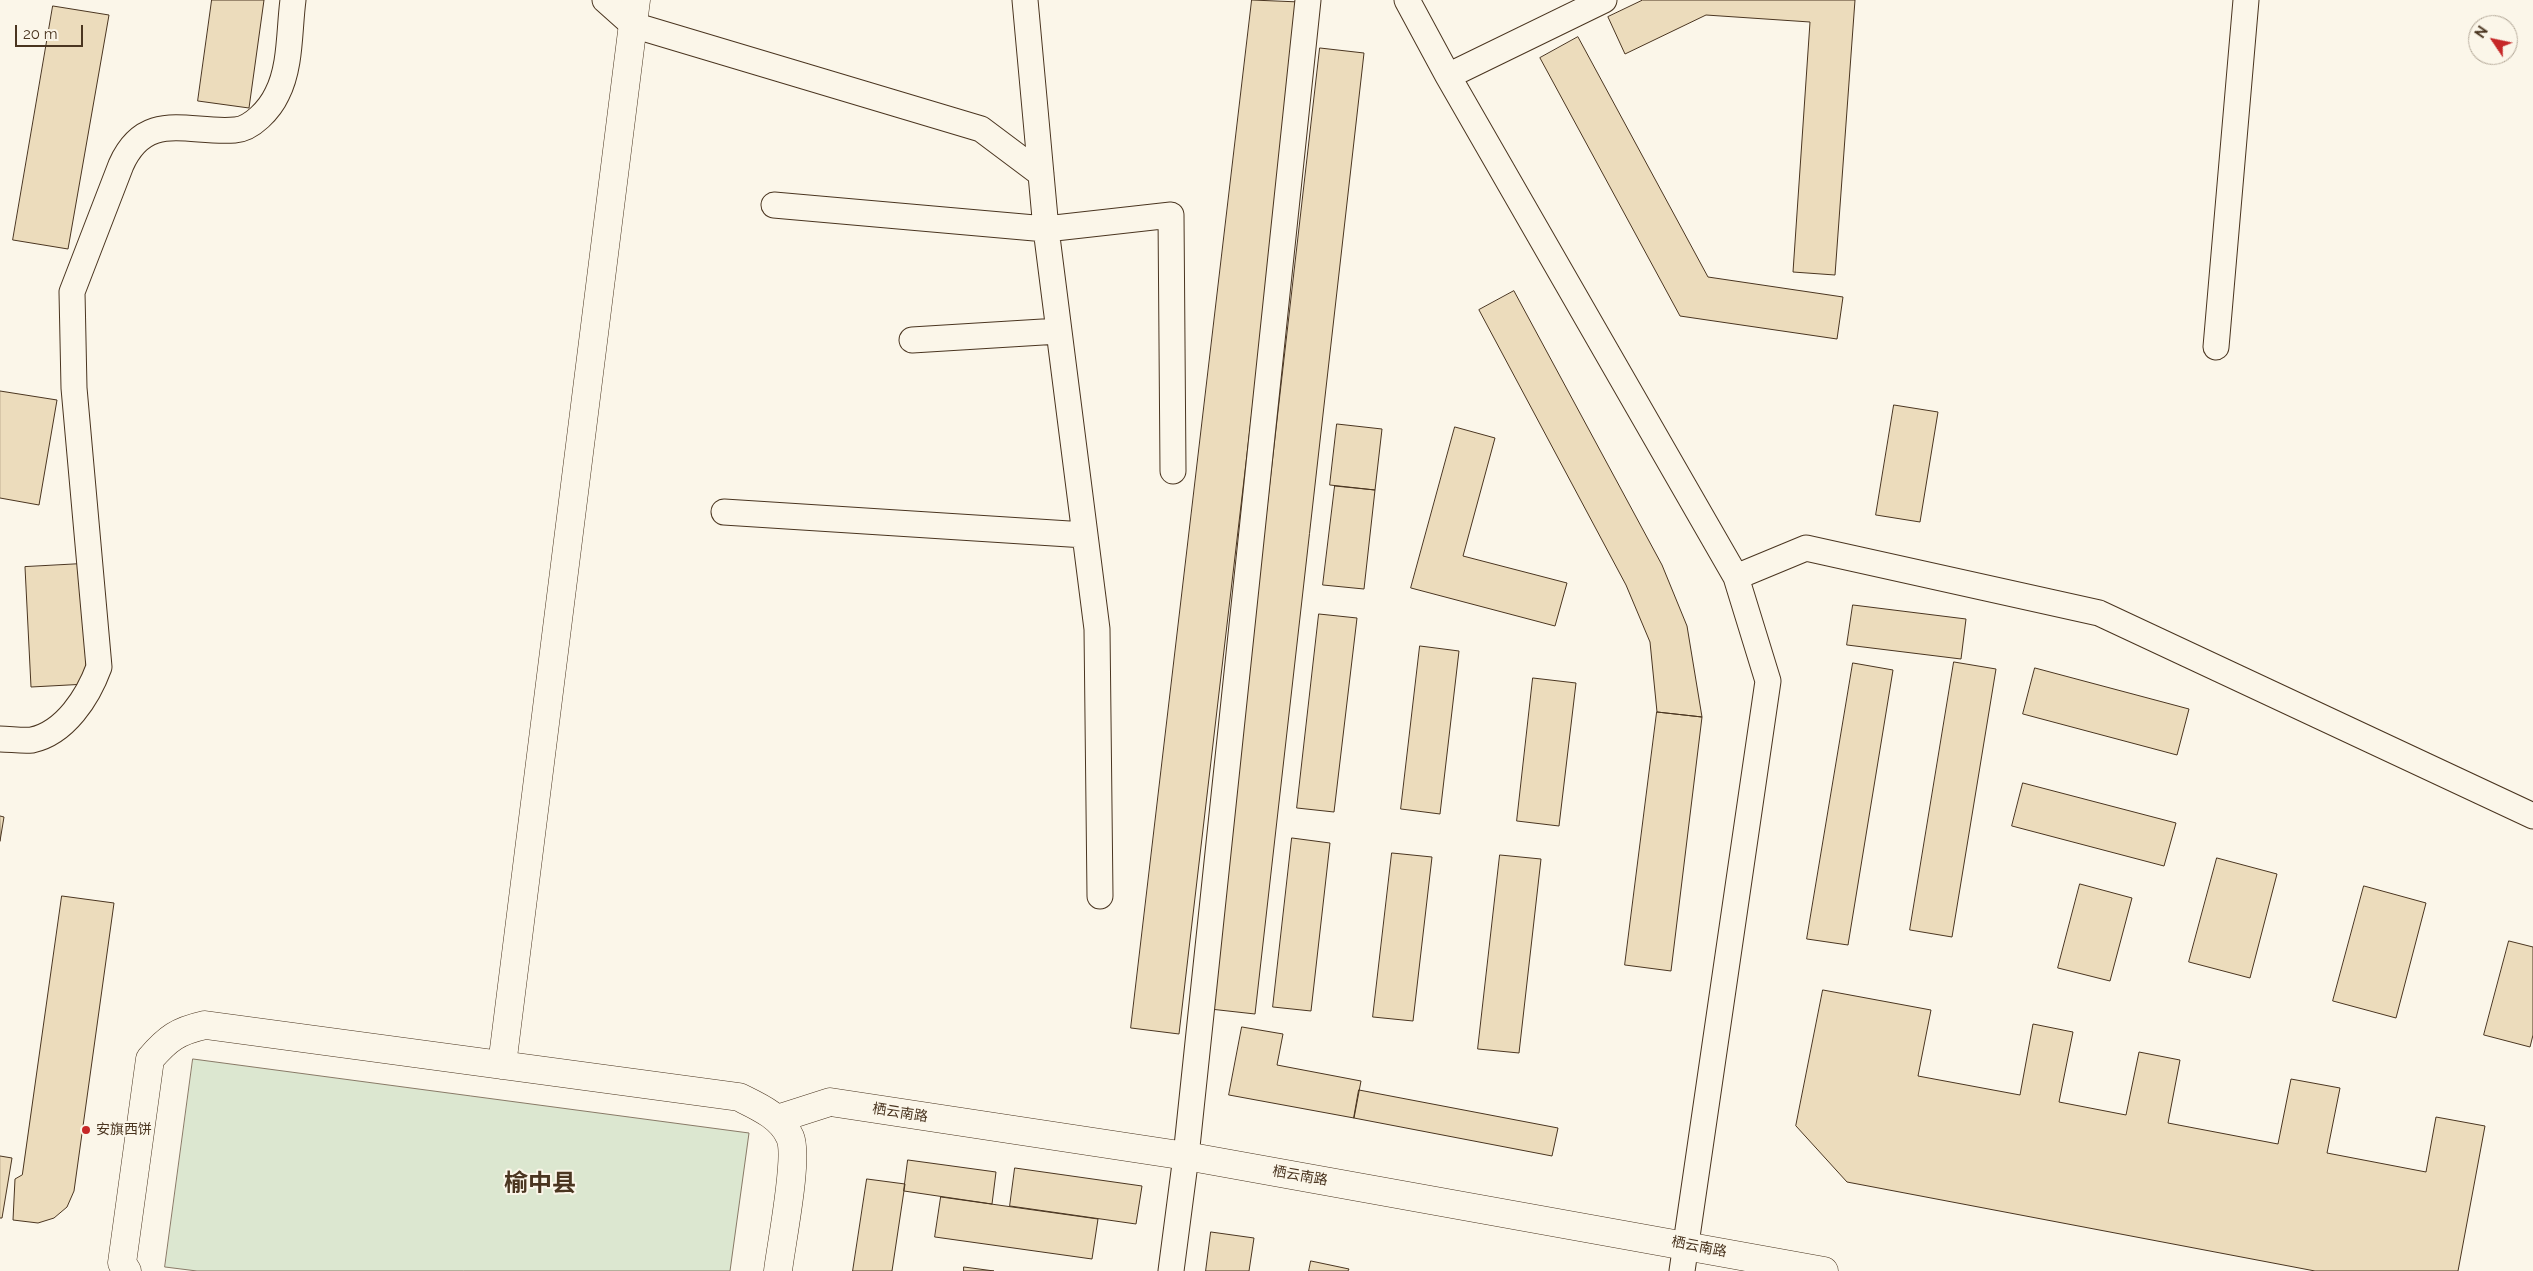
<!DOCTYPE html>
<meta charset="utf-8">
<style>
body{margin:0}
#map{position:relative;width:2533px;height:1271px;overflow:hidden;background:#fbf6e9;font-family:Raleway,sans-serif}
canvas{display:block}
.north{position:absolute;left:2468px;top:15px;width:50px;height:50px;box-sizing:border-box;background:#fbf6e9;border:1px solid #b4a999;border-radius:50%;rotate:304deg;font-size:14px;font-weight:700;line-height:20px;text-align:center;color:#4a3520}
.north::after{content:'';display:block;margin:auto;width:18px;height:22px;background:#c62828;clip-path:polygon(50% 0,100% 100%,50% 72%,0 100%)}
.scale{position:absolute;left:15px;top:25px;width:68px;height:22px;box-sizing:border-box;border:2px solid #4a3520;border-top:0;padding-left:6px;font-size:15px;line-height:18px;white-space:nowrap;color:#4a3520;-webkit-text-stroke:4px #fbf6e9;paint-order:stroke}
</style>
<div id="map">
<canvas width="2533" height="1271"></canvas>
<div class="north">N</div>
<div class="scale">20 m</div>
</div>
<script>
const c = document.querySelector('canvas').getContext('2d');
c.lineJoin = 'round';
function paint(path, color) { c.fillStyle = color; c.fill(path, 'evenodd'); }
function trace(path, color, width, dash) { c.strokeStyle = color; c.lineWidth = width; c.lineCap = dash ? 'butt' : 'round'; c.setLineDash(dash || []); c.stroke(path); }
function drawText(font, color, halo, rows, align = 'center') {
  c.font = font + ' Raleway,"Noto Sans SC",sans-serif'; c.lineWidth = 4; c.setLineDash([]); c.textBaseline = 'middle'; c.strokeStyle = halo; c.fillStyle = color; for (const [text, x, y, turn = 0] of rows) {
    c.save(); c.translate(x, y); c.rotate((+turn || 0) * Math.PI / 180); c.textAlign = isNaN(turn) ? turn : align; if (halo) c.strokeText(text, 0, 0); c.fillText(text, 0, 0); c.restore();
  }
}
const green = new Path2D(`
 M193 1059 749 1133 730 1271H197L165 1267Z`);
const building = new Path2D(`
 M212 0H264L249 108 198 101Z
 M1252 0 1300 2 1179 1034 1131 1028Z
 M1643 0H1855L1835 275 1793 272 1810 22 1706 15 1625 54 1608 17Z
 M53 6 109 15 68 249 13 240Z
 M1578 37 1708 277 1843 297 1837 339 1680 316 1540 58Z
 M1320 48 1364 53 1255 1014 1210 1009Z
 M1514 291 1662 565 1687 626 1702 717 1657 712 1650 642 1626 585 1479 310Z
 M0 391 57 400 39 505 0 498Z
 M1894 405 1938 412 1920 522 1876 515Z
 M1337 424 1382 429 1375 490 1330 485Z
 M1455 427 1495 438 1463 556 1567 583 1555 626 1411 588Z
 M1335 486 1375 490 1364 589 1323 585Z
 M81 564 87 684 31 687 25 567Z
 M1853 605 1966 619 1961 659 1847 645Z
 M1319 614 1357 618 1334 812 1297 808Z
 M1420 646 1459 651 1440 814 1401 809Z
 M1954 662 1996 669 1952 937 1910 930Z
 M1853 663 1893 670 1848 945 1807 939Z
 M2035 668 2189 709 2177 755 2023 714Z
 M1533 678 1576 683 1559 826 1517 821Z
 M1657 712 1702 717 1671 971 1625 965Z
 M2023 783 2176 823 2164 866 2012 826Z
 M0 816 4 817 0 841Z
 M1292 838 1330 843 1311 1011 1273 1007Z
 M1392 853 1432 857 1413 1021 1373 1017Z
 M1500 855 1541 859 1519 1053 1478 1049Z
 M2217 858 2277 874 2250 978 2189 962Z
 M2080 884 2132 898 2110 981 2058 968Z
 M2364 886 2426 903 2396 1018 2333 1001Z
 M62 896 114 903 74 1191 67 1207 54 1218 38 1223 13 1220 15 1179 22 1175Z
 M2509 941 2533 947V1035L2530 1047 2484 1035Z
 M1823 990 1931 1010 1918 1076 2020 1095 2033 1024 2073 1032 2059 1102 2126 1115 2139 1052 2180 1060 2168 1123 2278 1144 2291 1079 2340 1088 2327 1153 2426 1172 2436 1117 2485 1126 2458 1271H2315L1847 1182 1796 1126Z
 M1242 1027 1283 1034 1277 1065 1361 1081 1354 1118 1229 1095Z
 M1359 1090 1558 1128 1552 1156 1354 1118Z
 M0 1156 12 1158 2 1218H0Z
 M908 1160 996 1172 992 1204 904 1191Z
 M1015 1168 1142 1186 1136 1224 1010 1206Z
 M867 1179 905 1184 892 1271H853Z
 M941 1197 1098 1219 1092 1259 935 1237Z
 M1211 1232 1254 1238 1249 1271H1206Z
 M1311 1261 1349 1269 1348 1271H1309Z
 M964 1267 994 1271H964Z`);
const minor = new Path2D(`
 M605 0 633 25 981 129 1041 174
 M1025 0 1046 229 1097 629 1100 896
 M1407 0 1448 76 1736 577 1768 681 1682 1271
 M1448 76 1604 0
 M774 205 1046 229 1171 215 1173 471
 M912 340 1059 331
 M2216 347 2246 0
 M724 512 1085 535
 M1736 577 1806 548 2099 613 2533 816
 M0 739C10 739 22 741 32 740 65 733 88 697 99 667L74 388 72 292 121 165C146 109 189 134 235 130 252 129 270 109 277 94 291 67 289 30 293 0
 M1171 1271 1186 1156 1308 0`);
const major = new Path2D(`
 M502 1065 636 0
 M777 1119 830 1102 1186 1156 1824 1271
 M127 1271 122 1263 150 1059C168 1038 178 1031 205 1025L739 1097C757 1106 781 1116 790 1137 799 1157 781 1244 778 1271`);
const markers = [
 [86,1130,5,"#c62828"]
];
const streetNames = [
 ["栖云南路",900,1113,9],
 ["栖云南路",1300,1176,10],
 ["栖云南路",1699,1247,11]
];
const poiNames = [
 ["安旗西饼",96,1130]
];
const townNames = [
 ["榆中县",540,1184]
];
paint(green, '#dce7d0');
trace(green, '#887966', 1);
paint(building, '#ecdcbc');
trace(building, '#4a3520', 1);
trace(minor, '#4a3520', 27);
trace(major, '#4a3520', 29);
trace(minor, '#fbf6e9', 25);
trace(major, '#fbf6e9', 28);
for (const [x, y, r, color] of markers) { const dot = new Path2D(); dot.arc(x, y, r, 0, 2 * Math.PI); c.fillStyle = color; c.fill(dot); trace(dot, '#fbf6e9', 2); }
drawText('14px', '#4a3520', '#fbf6e9', streetNames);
drawText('14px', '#4a3520', '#fbf6e9', poiNames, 'left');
drawText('bold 24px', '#4a3520', '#fbf6e9', townNames);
</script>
